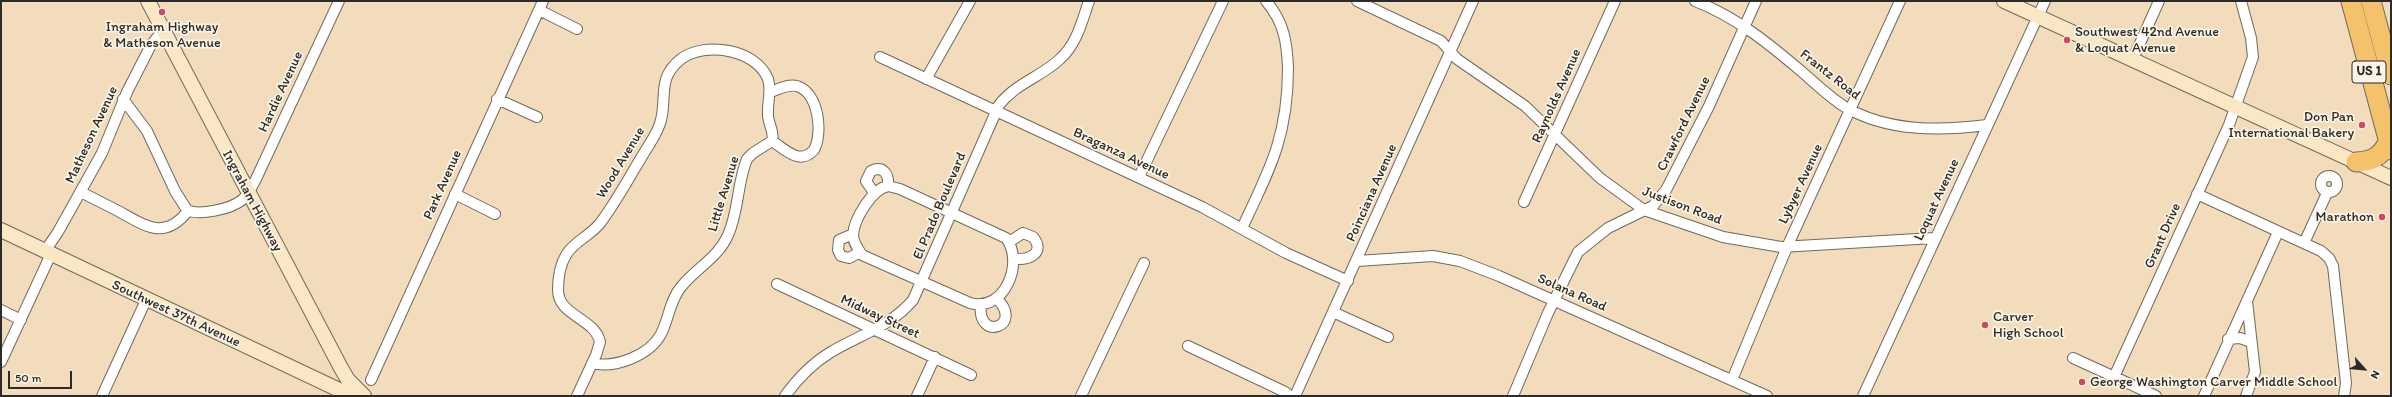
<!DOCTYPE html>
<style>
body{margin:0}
#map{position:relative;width:2392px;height:397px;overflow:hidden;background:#f2dcbc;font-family:Itim,sans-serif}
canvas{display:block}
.frame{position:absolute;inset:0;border:2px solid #2b2b2b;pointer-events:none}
.north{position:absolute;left:2344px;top:349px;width:40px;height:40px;-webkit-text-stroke:3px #fcf5e5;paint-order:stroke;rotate:117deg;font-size:11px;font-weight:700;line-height:16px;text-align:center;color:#2b2b2b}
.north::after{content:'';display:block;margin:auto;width:14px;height:18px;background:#2b2b2b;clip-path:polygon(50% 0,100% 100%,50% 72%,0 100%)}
.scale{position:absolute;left:8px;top:371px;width:64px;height:18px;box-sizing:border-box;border:2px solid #2b2b2b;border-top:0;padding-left:5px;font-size:12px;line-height:14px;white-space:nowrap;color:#2b2b2b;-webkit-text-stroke:3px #fcf5e5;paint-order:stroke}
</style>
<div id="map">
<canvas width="2392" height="397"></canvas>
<div class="frame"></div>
<div class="north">N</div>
<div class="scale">50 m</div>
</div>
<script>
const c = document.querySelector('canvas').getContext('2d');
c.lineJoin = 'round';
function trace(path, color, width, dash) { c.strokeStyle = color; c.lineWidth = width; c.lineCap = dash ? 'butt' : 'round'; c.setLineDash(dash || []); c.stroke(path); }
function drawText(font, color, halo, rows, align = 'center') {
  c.font = font + ' Itim,sans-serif'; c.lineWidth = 3.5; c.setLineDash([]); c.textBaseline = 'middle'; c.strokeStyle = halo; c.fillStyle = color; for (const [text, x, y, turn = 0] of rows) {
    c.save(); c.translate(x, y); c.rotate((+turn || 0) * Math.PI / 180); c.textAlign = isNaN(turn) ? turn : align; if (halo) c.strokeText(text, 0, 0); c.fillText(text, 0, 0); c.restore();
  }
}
const street = new Path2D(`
 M1357 1 1441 41 1457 59 1525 106 1600 178 1644 210 1723 237 1781 247 1934 238
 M1695 1C1736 17 1768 43 1801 71 1815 83 1829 97 1845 107 1888 132 1940 131 1987 125
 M539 10 577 29
 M880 57 1202 207 1286 253 1348 281
 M2133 59 2159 1
 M926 79 970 1
 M771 92C779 89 788 84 797 86 819 93 823 133 814 150 799 166 785 149 772 141
 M123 99 147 131 175 191 187 210C199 216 231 209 242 200 248 195 252 186 256 179L339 1
 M497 99 537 117
 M2321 184a8 8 0 1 1 16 0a8 8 0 1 1-16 0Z
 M1139 177 1223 1
 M888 186 900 189 1006 238C1025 263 1004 313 970 303L862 255C858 249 853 242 853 235 854 219 872 189 888 186Z
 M81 192C94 199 107 205 120 212 147 227 165 240 188 211
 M874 193 866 181 871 171C884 165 889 175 888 186
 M455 194 495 214
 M2197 194 2321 251 2329 258 2333 266 2346 383 2344 396
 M1524 202 1615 1
 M1242 228C1270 169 1288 136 1288 68 1287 42 1284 22 1266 1
 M853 234 839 240 838 250 841 256 849 258 860 252
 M1009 242 1023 233 1033 237C1046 253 1029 260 1015 259
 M2304 243 2327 193
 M45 251 58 232 102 153 127 92 151 45 163 30
 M1357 261 1433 256 1460 261 1499 276 1767 396
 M777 284 971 375
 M981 304C976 343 1026 326 996 298
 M1 310 21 320
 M1333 312 1388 337
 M2228 339 2240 338 2251 342
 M1188 346 1285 392 1290 396
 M2073 358 2156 396
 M1 362 51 254
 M592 363C615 369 650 355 661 334 669 318 670 300 681 287 696 268 718 258 728 235 739 211 737 183 747 159L753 153 772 141
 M2114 377 2229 125 2253 57 2251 38 2241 1
 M371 380 543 1
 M1732 380 1787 247 1900 1
 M102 396 146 300
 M577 396 596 355 600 342C595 318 558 316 558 290 558 278 560 265 566 255 574 241 592 235 601 222 619 198 633 170 649 145 654 137 659 129 661 120 667 96 657 78 681 59 705 41 756 49 768 79 772 91 767 102 768 115 768 124 775 132 772 141
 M785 396C798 378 811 364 831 352 859 335 890 327 913 300L999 105C1016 83 1041 77 1060 59 1077 44 1082 21 1089 1
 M917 396 935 357
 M1081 396 1144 263
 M1295 396 1473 1
 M1513 396 1548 313 1578 252 1608 228 1653 206 1666 190 1709 106 1756 1
 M1863 396 2045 1
 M2204 396 2278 232
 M2246 396 2255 372 2247 301`);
const secondary = new Path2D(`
 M148 1 341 368 348 380 364 396
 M2004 1 2391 178
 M1 230 352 396`);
const highway = new Path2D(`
 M2351 1 2391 150
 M2371 1 2391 75
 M2356 162C2372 161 2381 157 2388 142`);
const markers = [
 [162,12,4,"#d1495b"],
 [2067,40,4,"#d1495b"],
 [2362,125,4,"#d1495b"],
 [2382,217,4,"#d1495b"],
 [1985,325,4,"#d1495b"],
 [2082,382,4,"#d1495b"]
];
const shields = [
 [2369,72,34]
];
const shieldNames = [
 ["US 1",2369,72]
];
const poiNames = [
 ["Ingraham Highway",162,27,"center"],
 ["& Matheson Avenue",162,43,"center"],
 ["Southwest 42nd Avenue",2075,32],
 ["& Loquat Avenue",2075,48],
 ["Don Pan",2354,117,"right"],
 ["International Bakery",2354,133,"right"],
 ["Marathon",2374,217,"right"],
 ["Carver",1993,317],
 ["High School",1993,333],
 ["George Washington Carver Middle School",2090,382]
];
const streetNames = [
 ["Frantz Road",1830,75,38],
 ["Hardie Avenue",281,92,-65],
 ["Raynolds Avenue",1557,96,-66],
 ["Crawford Avenue",1684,124,-64],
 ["Matheson Avenue",92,135,-65],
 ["Braganza Avenue",1121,154,25],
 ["Wood Avenue",621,163,-59],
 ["Lybyer Avenue",1801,184,-65],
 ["Park Avenue",443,185,-66],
 ["Poinciana Avenue",1372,193,-66],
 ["Little Avenue",724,194,-73],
 ["Loquat Avenue",1937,200,-65],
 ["Ingraham Highway",252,201,62],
 ["El Prado Boulevard",940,206,-67],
 ["Justison Road",1682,206,21],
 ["Grant Drive",2163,236,-66],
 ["Solana Road",1572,293,24],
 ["Southwest 37th Avenue",176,314,25],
 ["Midway Street",880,317,25]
];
trace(street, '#71695e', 12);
trace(secondary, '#71695e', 16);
trace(highway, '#71695e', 21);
trace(street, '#fff', 10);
trace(secondary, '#fae7c3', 14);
trace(highway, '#f3c26a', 19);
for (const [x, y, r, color] of markers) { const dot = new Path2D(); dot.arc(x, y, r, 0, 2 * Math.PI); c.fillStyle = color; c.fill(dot); trace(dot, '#fcf5e5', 1.5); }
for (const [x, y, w] of shields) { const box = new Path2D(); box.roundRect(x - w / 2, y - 11, w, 22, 3); c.fillStyle = '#fcf5e5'; c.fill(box); trace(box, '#2b2b2b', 1); }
drawText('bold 13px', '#2b2b2b', null, shieldNames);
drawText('14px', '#2b2b2b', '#fcf5e5', poiNames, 'left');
drawText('14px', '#2b2b2b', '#fcf5e5', streetNames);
</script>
